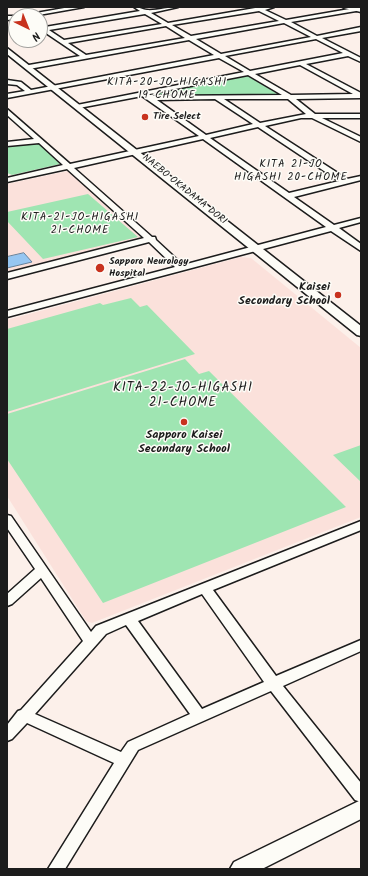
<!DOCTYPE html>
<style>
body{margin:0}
#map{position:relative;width:368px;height:876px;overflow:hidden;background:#fcf0ea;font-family:Kalam,sans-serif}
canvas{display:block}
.frame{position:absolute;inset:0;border:8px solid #1c1c1c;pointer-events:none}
.north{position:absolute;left:8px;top:8px;width:40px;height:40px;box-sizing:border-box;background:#fdfcf7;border:1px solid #a3a29f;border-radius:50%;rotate:137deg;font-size:11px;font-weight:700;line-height:16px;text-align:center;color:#1c1c1c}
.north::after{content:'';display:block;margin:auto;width:14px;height:18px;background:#c8321e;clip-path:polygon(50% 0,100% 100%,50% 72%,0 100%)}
</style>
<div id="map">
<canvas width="368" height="876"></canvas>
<div class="frame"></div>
<div class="north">N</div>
</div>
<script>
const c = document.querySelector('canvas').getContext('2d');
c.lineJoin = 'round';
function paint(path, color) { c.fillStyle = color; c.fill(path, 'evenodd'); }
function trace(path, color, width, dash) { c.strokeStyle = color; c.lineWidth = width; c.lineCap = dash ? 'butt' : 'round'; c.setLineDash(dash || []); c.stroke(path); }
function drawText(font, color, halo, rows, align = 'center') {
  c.font = font + ' Kalam,sans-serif'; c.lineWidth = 3; c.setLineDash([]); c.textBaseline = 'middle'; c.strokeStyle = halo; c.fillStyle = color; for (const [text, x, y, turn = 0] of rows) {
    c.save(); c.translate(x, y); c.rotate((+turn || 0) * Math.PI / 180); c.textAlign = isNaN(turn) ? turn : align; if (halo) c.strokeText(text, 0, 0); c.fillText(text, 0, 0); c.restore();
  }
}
const built = new Path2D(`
 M68 171 144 238 7 272V184Z
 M241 257 251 258 361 348V517L92 623 86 621 7 496V320Z`);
const green = new Path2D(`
 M246 75 278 94 152 96 150 94Z
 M36 143 39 144 60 164 12 175 7 173V145Z
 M88 194 138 237 43 259 7 221V212Z
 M131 298 140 307 147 305 195 354 7 412V329L100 303 103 305Z
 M185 359 199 374 209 371 346 507 103 603 7 459V414Z
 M361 445V482L333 455Z`);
const water = new Path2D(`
 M24 253 32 262 7 268V257Z`);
const minor = new Path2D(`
 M70 7H84L33 16H19Z
 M134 7C140 7 143 10 147 10 154 11 169 7 178 7L151 13 168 23 261 7H274L265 10 286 20 361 7V9L356 11 291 22 317 36 361 27V31L322 38 361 58V62L348 56 306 64 361 93V98L296 99 315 114H361V118H322L361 137V142L312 118H301L265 126 347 179 361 176V180L294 197 334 225 361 218V222L339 228 361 244V251L331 231 7 317V311L175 267 149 242 7 279V273L144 238 67 169 7 182V178L63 165 39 143 7 146V142L34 139 7 115V109L70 164 199 136 142 96 79 108 76 106 77 105 244 72 219 58 7 98V94L25 91 17 85 7 84V80L21 82 31 90 214 55 189 40 29 69 26 67 29 65 80 56 40 29V26L45 27 140 11ZM259 11 279 21 191 36 172 25ZM145 14 162 24 64 40 49 30ZM284 23 311 37 221 54 196 39ZM166 26 185 38 86 55 68 43ZM316 39 343 53 250 71 225 56ZM300 65 353 94 291 95 255 74ZM248 75 282 95 151 96 149 94ZM215 99 253 124 206 135 157 100ZM224 99H288L306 114 260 123ZM258 127 339 181 289 193 210 138ZM203 139 326 227 183 265 156 240 155 237H152L74 168Z
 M7 16H18H16V19L7 20Z
 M7 515 11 516 91 632 96 626 361 521V530L213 590 276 676 361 640V651L283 686 361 783V802L355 800 271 691 138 750 65 869H48L114 763 27 723 12 739 7 741V725L18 711 21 710 83 641 41 578 12 604 7 606V594L35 569 7 528ZM202 594 264 682 202 709 138 621ZM126 625 190 714 128 742 121 752 35 714 106 634Z`);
const tertiary = new Path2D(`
 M343 7 361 8V12L344 8Z
 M7 48 361 326V336L357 335 7 54Z
 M361 800V819L262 869H230L234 862Z`);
const markers = [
 [145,117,4,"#c8321e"],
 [100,268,5,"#c8321e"],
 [338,295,4,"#c8321e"],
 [184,422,4,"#c8321e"]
];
const farPoinames = [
 ["Tire Select",153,117],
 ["Sapporo Neurology",109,262],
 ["Hospital",109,274]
];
const farStreetnames = [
 ["NAEBO OKADAMA DORI",184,190,39]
];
const farNeighbourhoodnames = [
 ["KITA-20-JO-HIGASHI",167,83],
 ["19-CHOME",167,96],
 ["KITA 21-JO",291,165],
 ["HIGASHI 20-CHOME",291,178],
 ["KITA-21-JO-HIGASHI",80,218],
 ["21-CHOME",80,231]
];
const poiNames = [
 ["Kaisei",330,288],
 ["Secondary School",330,302],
 ["Sapporo Kaisei",184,436,"center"],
 ["Secondary School",184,450,"center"]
];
const neighbourhoodNames = [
 ["KITA-22-JO-HIGASHI",183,389],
 ["21-CHOME",183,404]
];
paint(built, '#fbe1db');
paint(green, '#9fe5b2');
paint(water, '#96c6f2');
trace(water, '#65829c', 1);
trace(minor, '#1c1c1c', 3);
trace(tertiary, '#1c1c1c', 3);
paint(minor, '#fdfcf7');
paint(tertiary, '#fdfcf7');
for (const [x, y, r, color] of markers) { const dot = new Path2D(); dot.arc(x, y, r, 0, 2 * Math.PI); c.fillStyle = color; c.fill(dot); trace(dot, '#fdfcf7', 1.5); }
drawText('bold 10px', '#1c1c1c', '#fdfcf7', farPoinames, 'left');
drawText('10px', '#1c1c1c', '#fdfcf7', farStreetnames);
c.letterSpacing = '1px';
drawText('11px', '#1c1c1c', '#fdfcf7', farNeighbourhoodnames);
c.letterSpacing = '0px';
drawText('bold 12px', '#1c1c1c', '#fdfcf7', poiNames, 'right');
c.letterSpacing = '1px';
drawText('13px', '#1c1c1c', '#fdfcf7', neighbourhoodNames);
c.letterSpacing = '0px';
</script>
